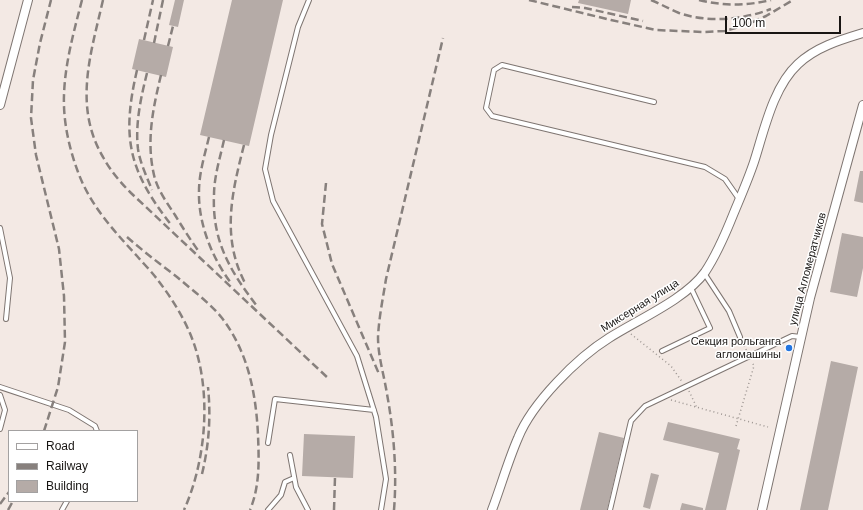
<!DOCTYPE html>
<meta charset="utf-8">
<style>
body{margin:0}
#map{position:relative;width:863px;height:510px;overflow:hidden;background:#f3e9e4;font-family:Arial,sans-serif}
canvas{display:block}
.legend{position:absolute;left:8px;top:430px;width:130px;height:72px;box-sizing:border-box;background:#fff;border:1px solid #a3a1a1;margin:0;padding:5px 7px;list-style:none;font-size:12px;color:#181513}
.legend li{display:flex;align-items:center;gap:8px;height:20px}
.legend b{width:20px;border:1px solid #a3a1a1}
.scale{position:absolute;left:725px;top:16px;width:116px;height:18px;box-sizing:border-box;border:2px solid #181513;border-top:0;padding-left:5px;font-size:12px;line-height:14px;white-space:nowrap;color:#181513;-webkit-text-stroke:3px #fff;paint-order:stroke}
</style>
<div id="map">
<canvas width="863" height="510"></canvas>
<ul class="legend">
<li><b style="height:5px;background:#fff"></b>Road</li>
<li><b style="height:5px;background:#87807d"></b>Railway</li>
<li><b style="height:11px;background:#b5aba7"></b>Building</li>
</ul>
<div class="scale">100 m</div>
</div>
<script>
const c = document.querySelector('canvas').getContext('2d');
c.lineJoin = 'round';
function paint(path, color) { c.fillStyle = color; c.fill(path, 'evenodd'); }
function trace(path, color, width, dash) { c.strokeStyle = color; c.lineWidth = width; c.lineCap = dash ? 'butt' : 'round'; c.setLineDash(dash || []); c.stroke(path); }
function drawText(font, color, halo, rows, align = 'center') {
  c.font = font + ' Arial,sans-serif'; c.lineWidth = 3; c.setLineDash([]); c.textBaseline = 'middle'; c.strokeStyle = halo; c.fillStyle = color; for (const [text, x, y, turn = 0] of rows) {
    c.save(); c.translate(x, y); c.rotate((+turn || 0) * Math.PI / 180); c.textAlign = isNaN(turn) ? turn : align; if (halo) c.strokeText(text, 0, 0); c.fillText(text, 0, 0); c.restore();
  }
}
const building = new Path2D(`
 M175 0H184L178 27 169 25Z
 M232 0H283L249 146 200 135Z
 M579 0H631L628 14 578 3Z
 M139 39 173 47 166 77 132 69Z
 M860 171H863V203L854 201Z
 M842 233 863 237V268L857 297 830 292Z
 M831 361 858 367 828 510H800Z
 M668 422 740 439 737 449 740 450 726 510H705L719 453 663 440Z
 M599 432 624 438 607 510H580Z
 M304 434 355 436 353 478 302 476Z
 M651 473 659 475 650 509 643 507Z
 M682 503 703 508V510H680Z`);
const path = new Path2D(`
 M631 334 671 366 683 383
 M742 342 747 351
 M689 391 697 408
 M671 400 768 427
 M736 426 754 366 752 362`);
const lane = new Path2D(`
 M309 0 298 27 271 135 265 169 273 201 357 356 376 417 386 479 381 510
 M654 102 502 65 494 70 486 108 492 116 705 167 725 179 739 199
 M0 228 10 278 6 319
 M704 273 729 311 740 337
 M662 351 710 328 691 288
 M0 387 69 410 95 426 97 431
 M0 395 5 410 0 429
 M268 443 275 399 374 410
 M290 455 296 487 308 510
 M62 510 67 501
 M268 510 281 495 285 482 294 478
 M610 510 631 421 645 406 792 336 801 337`);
const street = new Path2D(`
 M0 105 28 0
 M492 510C501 486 508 461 518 438 532 403 577 358 609 338 637 320 686 299 705 272 717 254 725 235 733 215 740 198 748 180 754 162 764 131 773 87 798 64 816 47 840 40 863 33
 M762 510 810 298 863 105`);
const rail = new Path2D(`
 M82 0C74 31 65 63 64 95 63 121 69 148 78 172 90 205 114 231 137 256 143 263 151 271 157 279 171 297 185 319 193 341 212 393 206 461 184 510
 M103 0C91 53 73 106 103 157 110 170 120 182 131 193L329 379
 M529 0 611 20 656 30 704 32 725 31 746 25 766 16 793 0
 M651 0C661 4 669 9 679 13 708 23 742 20 771 9
 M699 0C723 6 746 6 771 0
 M572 7 585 8 643 21
 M144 40 153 0
 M154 43 163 0
 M168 46 173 26
 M137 70C121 139 129 171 172 226
 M147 73C141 97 135 124 138 149 140 163 147 177 152 190
 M161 75C153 108 146 141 154 175 157 189 167 203 175 215 183 228 191 241 200 253
 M209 137C205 154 199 173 199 191 198 223 212 258 231 283
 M224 140C220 158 214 177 214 195 212 241 230 271 257 306
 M244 145C232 192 221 237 245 283
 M326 183 322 224 332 264 379 374
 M127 237C143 251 160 264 177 277 192 290 209 302 222 318 248 352 256 393 258 435 259 460 260 486 250 510
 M44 431 58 387 65 342 64 296 59 249 36 155 31 118 33 80 40 43 51 0
 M202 474C209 445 211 417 208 387
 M0 504 9 492
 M8 510 13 501
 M334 510 335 477
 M394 510C397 472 394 432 387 394 384 375 378 356 378 337 379 317 383 298 386 279L443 38`);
const markers = [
 [789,348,4,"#2375e0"]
];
const streetNames = [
 ["улица Агломератчиков",808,269,-75],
 ["Миксерная улица",640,306,-32]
];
const poiNames = [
 ["Секция рольганга",781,342],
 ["агломашины",781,355]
];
paint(building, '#b5aba7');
trace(lane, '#7e7571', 6);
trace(street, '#7e7571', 10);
trace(path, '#9d9692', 1.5, [1, 3]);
trace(lane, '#fff', 4);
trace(street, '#fff', 8);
trace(rail, '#87807d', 2.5, [8, 4]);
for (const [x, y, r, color] of markers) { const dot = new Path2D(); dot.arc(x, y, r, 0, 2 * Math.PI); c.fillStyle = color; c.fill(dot); trace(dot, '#fff', 1.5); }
drawText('11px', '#181513', '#fff', streetNames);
drawText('11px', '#181513', '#fff', poiNames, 'right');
</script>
